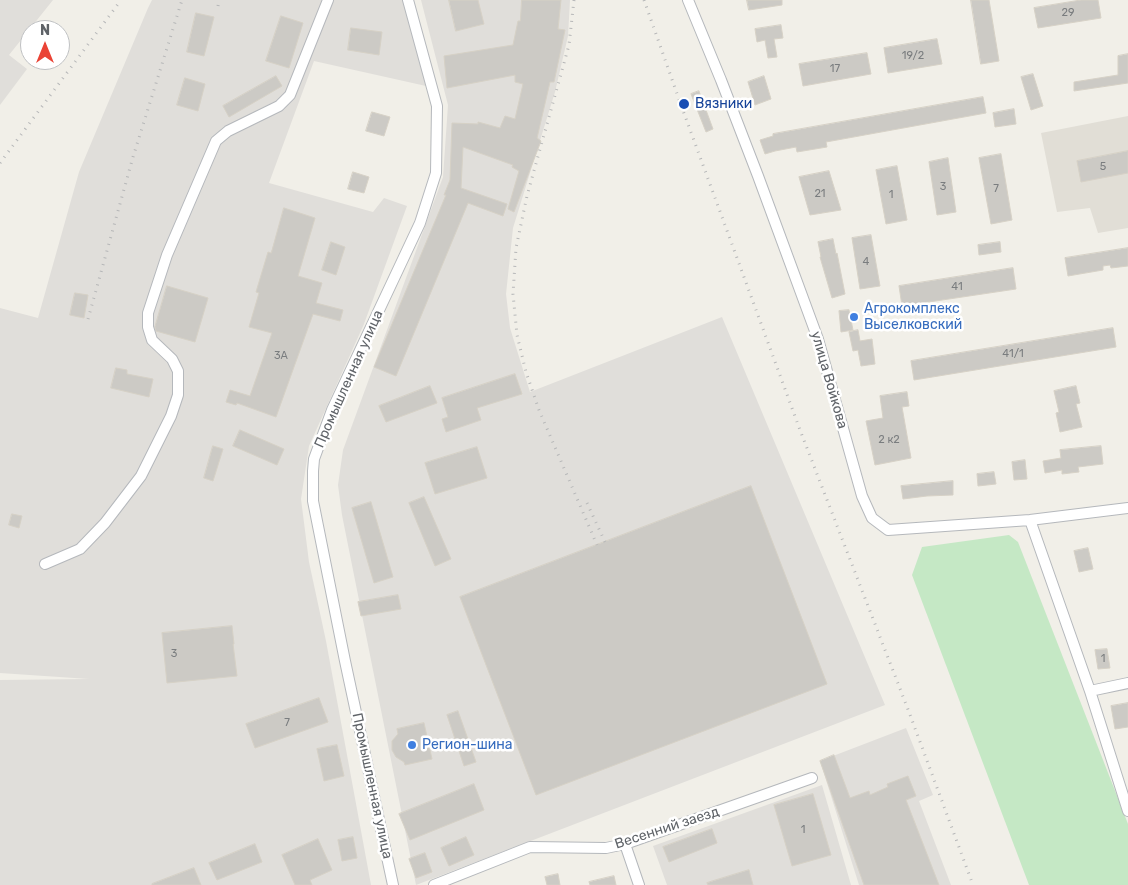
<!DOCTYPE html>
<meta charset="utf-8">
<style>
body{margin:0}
#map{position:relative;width:1128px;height:885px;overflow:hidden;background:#f1efe8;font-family:Rubik,sans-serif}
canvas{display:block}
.north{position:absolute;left:20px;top:20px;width:50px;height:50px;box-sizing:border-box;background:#fff;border:1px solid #bfc1c3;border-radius:50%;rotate:0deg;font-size:14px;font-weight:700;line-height:20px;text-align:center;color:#5f6368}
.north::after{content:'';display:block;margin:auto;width:18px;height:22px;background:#ea4335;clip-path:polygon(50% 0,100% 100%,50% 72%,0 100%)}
</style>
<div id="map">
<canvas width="1128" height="885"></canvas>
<div class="north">N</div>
</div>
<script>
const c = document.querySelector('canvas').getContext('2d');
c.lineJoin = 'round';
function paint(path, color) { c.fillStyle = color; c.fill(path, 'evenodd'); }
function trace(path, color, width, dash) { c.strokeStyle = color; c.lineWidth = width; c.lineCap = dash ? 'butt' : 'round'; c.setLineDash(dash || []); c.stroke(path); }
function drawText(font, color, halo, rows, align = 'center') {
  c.font = font + ' Rubik,sans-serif'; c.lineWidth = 5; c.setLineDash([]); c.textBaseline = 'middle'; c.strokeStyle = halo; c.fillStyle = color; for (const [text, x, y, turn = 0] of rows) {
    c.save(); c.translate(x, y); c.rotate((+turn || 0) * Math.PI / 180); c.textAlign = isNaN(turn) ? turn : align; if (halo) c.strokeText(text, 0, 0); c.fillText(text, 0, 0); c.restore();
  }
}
const industrial = new Path2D(`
 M0 0H53L9 55 27 69 0 105Z
 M152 0H404L426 86 314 61 269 183 373 212 384 198 407 206 364 324 309 446 301 499 309 562 326 641 371 885H0V680L89 679 0 673V308L38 318 79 172 148 8Z
 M421 0H570L568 36 555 92 513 228 506 294 510 328 530 392 722 317 885 705 416 885 342 515 338 485 343 450 443 177 448 105Z
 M906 728 933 795 919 801 951 885H859L820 761Z
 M822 785 851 885H667L653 846Z`);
const education = new Path2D(`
 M1128 116V228L1098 233 1090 208 1057 212 1041 133Z`);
const green = new Path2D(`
 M1009 535 1018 542 1128 824V885H1029L912 575 922 547Z`);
const building = new Path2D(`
 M449 0H478L484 24 456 31Z
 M522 0H561L558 29 565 30 554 82H550L537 138 541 141 514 212 508 209 519 171 512 167 513 165 463 147 461 188 507 204 503 216 468 203 396 376 374 367 446 195H444L450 180 452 123 478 124V122L500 128 505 116 515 119 523 84 515 82V75L447 88 444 56 513 45 518 21H520Z
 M747 0H782V5L749 10Z
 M971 0H989L999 61 981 64Z
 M1081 0H1098L1101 18 1038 28 1034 8Z
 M196 13 214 17 204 56 187 52Z
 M281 16 303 23 289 68 266 61Z
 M781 25 783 38 774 39 777 57 768 58 765 40 757 42 755 29Z
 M351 28 382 32 379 55 348 50Z
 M937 39 942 64 888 73 884 48Z
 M867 53 871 74 803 86 799 64Z
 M1128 54V83L1074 91V82L1118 75V56Z
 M1033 74 1043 106 1031 110 1021 77Z
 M276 76 282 86 229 117 223 106Z
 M764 76 771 99 755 105 748 82Z
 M185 78 205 84 198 111 177 105Z
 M699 91 713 129 706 132 691 94Z
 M983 97 986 113 826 142 827 147 797 152 796 147 775 151 765 154 760 140 773 136V134Z
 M1014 109 1016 124 995 127 993 113Z
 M372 112 390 117 384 136 366 131Z
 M1128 151V173L1081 182 1077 161Z
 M1001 154 1012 220 991 224 979 158Z
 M948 158 956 212 937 215 929 162Z
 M897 166 907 220 886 224 876 170Z
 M829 171 841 210 810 215 799 177Z
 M353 172 369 177 364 193 348 189Z
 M284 208 315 218 298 276 322 283 316 303 343 310 340 321 313 314 276 417 237 403 236 405 226 402 230 390 250 396 272 333 249 327 259 293 256 292 268 252 271 253Z
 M871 235 880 286 860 289 852 238Z
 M833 239 836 254 837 253 845 294 832 298 820 257H821L818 242Z
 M331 242 345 247 336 275 322 270Z
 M1000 242 1001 252 979 255 978 245Z
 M1128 248V266L1111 268 1110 265 1103 266V270L1068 276 1065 258Z
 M1013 268 1016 289 902 306 899 286Z
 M167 286 208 298 195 342 156 331 155 327Z
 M75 293 88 295 84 318 70 315Z
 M849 310 853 330 841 332 839 311Z
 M1113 328 1116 347 914 380 911 361Z
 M858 330 860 341 872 339 875 364 861 366 858 350 853 351 849 332Z
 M116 368 127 370V374L153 379 149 397 111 388Z
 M515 374 522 394 477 408 481 420 446 432 442 419 448 417 442 398Z
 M430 386 437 403 386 422 379 406Z
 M1076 386 1080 403 1076 404 1082 427 1060 432 1056 413 1059 412 1054 391Z
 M907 392 909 406 902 407 911 458 875 465 866 421 883 418 880 396Z
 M240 430 284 449 277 465 233 446Z
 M213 446 223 449 213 481 204 478Z
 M1101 446 1103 464 1078 467 1079 472 1062 474V470L1045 473 1043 461 1061 458 1060 450Z
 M477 447 487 478 435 494 425 463Z
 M1025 460 1027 479 1014 480 1012 462Z
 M994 472 996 484 978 486 977 474Z
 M953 481V495L927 496 903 499 901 486Z
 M751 486 827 684 536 795 460 597Z
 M424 497 451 559 435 566 409 503Z
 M371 502 393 577 374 583 352 508Z
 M12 514 22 516 19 528 9 525Z
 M1088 548 1093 569 1079 572 1074 551Z
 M398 595 401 609 361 616 358 602Z
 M232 626 234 644H233L237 676 167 683 162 633Z
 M1107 649 1110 668 1098 669 1095 650Z
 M319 698 328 722 255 748 246 724Z
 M1128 703V727L1115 729 1111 706Z
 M458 711 476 762 464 766 447 715Z
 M424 723 432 759 405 765 404 762 396 757 392 750V741L398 734 397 729Z
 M337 745 344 776 324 781 317 749Z
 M834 755 850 798 869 791 870 795 888 787 887 784 908 776 916 796 906 800 939 885H864L820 761Z
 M474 784 484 810 410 840 399 814Z
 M813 794 831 855 792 866 774 805Z
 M712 829 717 843 669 862 663 847Z
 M353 837 357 858 342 861 338 840Z
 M466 837 474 855 449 866 441 848Z
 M318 839 332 870 310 880 312 885H295L282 855Z
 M255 844 262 862 217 880 209 863Z
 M425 853 432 872 416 878 409 859Z
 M194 868 201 885H152V884Z
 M749 870 753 885H708L707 883Z
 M558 874 560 885H547L545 877Z
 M614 876 616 885H590L589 882Z`);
const minor = new Path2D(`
 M688 0 721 80 758 176 818 339 862 496 872 518 888 530 1030 520 1128 508
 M1030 520 1090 691 1128 811
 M45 564 80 549 105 523 141 476 171 416 178 395V371L172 359 152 340 148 327V313L167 255 216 141 228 131 279 106 290 95 328 0
 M1090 691 1128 683
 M625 844 639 885
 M393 885 345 661 313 501V471L314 459 332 410 420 223 436 173 437 106 408 0
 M434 885 530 847 606 848 625 844 812 778`);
const rail = new Path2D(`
 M574 0 569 45 527 196 516 248 513 294 517 335 526 372 539 410 597 545
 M644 0 681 105 800 430 909 712 973 885
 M218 6 219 0
 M0 163 121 0
 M88 319 133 157 182 0
 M587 503 605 542`);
const markers = [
 [684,104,6,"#1a4fb4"],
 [854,317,5,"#3f7fe0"],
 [412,745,5,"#3f7fe0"]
];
const numberNames = [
 ["29",1068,13],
 ["19/2",913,56],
 ["17",835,69],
 ["5",1103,167],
 ["3",943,187],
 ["7",996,189],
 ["21",820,194],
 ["1",891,195],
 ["4",866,262],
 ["41",957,287],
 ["41/1",1013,354],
 ["3А",281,356],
 ["2 к2",889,440],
 ["3",174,654],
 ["1",1103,659],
 ["7",287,723],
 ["1",803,830]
];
const transitNames = [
 ["Вязники",695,104]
];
const shopNames = [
 ["Агрокомплекс",864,309],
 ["Выселковский",864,325],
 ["Регион-шина",422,745]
];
const streetNames = [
 ["Промышленная улица",349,379,-66],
 ["улица Войкова",829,380,74],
 ["Промышленная улица",372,786,78],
 ["Весенний заезд",667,828,-18]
];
paint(industrial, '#e0deda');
paint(education, '#e1ded6');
paint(green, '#c5e8c5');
paint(building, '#cccac5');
trace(building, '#d6d1c6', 1);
trace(minor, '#b5b8bc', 12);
trace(minor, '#fff', 10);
trace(rail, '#b6b7b8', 3, [1, 6]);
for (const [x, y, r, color] of markers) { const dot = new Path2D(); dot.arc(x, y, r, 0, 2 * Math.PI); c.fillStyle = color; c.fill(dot); trace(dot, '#fff', 2); }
drawText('11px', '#7a7d7f', null, numberNames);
drawText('14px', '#164399', '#fff', transitNames, 'left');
drawText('14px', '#366cbe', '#fff', shopNames, 'left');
drawText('14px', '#5f6368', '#fff', streetNames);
</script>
